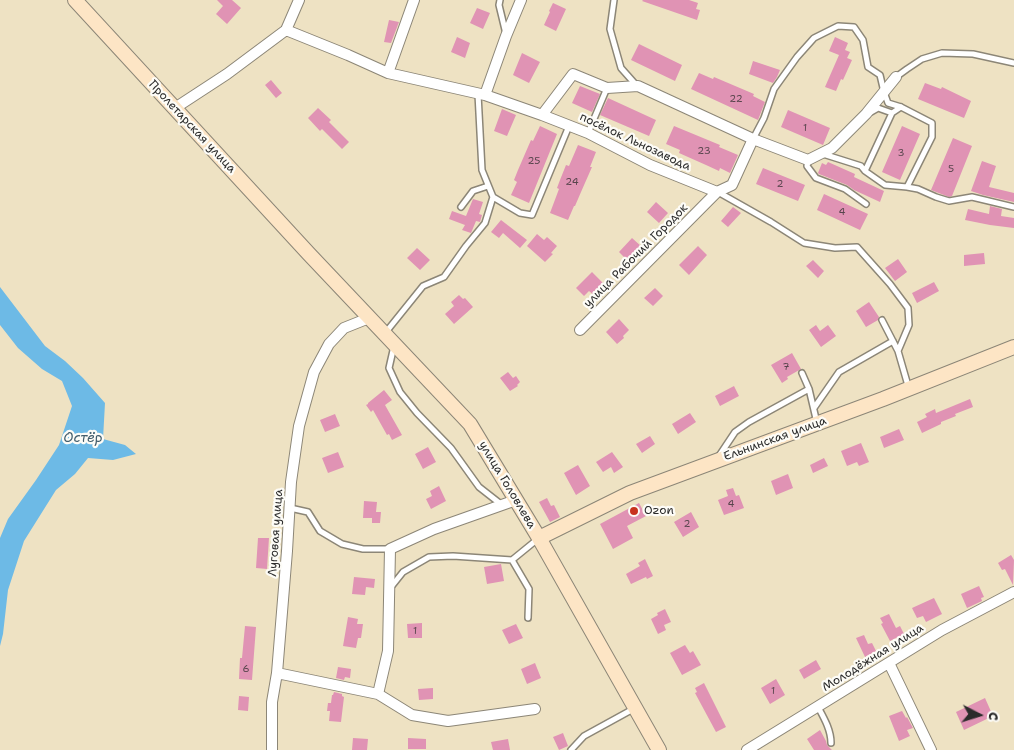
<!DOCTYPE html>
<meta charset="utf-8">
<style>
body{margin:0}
#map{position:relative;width:1014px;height:750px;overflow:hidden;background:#eee2c3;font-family:"Shantell Sans",sans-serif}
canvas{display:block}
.north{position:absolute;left:954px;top:690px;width:50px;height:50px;-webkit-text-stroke:4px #fdfcf7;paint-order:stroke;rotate:95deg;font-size:14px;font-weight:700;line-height:20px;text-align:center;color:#2b2b2b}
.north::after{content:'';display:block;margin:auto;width:18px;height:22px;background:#2b2b2b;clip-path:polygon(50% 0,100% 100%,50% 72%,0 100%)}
</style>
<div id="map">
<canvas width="1014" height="750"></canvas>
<div class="north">С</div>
</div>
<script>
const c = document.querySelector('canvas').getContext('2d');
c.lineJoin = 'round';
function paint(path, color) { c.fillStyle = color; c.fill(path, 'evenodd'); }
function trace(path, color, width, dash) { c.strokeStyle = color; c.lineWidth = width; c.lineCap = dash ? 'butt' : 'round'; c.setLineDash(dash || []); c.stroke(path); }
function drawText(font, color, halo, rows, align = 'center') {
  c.font = font + ' "Shantell Sans",sans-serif'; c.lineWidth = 4.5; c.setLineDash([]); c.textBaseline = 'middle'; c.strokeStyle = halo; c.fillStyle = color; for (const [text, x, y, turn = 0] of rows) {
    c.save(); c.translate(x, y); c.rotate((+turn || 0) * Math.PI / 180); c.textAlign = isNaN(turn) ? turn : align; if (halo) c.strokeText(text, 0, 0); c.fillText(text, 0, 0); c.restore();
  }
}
const water = new Path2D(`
 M0 287 45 346 65 361 83 378 105 403 103 439 125 445 136 454 113 460 88 458 75 474 56 490 24 541 8 590 3 634 0 646V538L8 519 36 480 59 445 72 406 62 381 42 369 18 348 0 325Z`);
const building = new Path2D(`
 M217 0H232L241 8 227 24 216 14 223 6Z
 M643 0H689L698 3 696 9 700 10 697 20 642 1Z
 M553 3 566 9 556 31 544 25 550 12 549 11Z
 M477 8 490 13 483 29 470 23Z
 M389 20 399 22 391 43 384 42Z
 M457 37 470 43 465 58 451 52Z
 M835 37 848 43 845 50 850 52 847 58 852 60 843 80 841 79 836 91 825 87 839 55 829 51Z
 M639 44 682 65 675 81 631 60Z
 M522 53 540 62 529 83 513 75Z
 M753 61 780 70 777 77 773 83 749 74Z
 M699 73 713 79 714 77 754 94 753 96 765 102 758 120 691 89Z
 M271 80 282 93 276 98 265 85Z
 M925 83 941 89 942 87 971 101 964 118 918 99Z
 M580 86 600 94 592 112 572 103Z
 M608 98 656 120 649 136 600 115Z
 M318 108 331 120 329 122 349 142 342 149 322 129 320 131 308 118Z
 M502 109 516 115 507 136 494 131Z
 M788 110 830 128 823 145 781 127Z
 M540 126 557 134 529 203 511 195 517 182 514 180 518 170 531 140 533 141Z
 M674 126 720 145 719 147 738 155 730 173 720 168 719 171 706 165 679 153 680 150 666 144Z
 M902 126 920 134 900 180 882 172Z
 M953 138 972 146 952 196 949 197 931 190Z
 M578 145 596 152 590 167H592L581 192 575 206H574L568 220 550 213 559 189 557 188 560 180 566 165 569 166Z
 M982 161 996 166 989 187 1014 193V202L983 195 971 191Z
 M828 162 855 174 854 177 884 191 880 202 854 190 847 185 819 174 818 173 822 163 826 165Z
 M763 168 805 185 798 201 756 184Z
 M824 194 868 214 860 230 817 210Z
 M473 199 483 202 479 214 482 215 480 222 476 221 471 233 462 230 465 225 449 219 452 211 466 216Z
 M656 202 668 213 659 223 647 212Z
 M990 206 1002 209 1001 216 1014 218V228L990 225 965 220 968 209 989 214Z
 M733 207 741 213 728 227 721 221Z
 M501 220 527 240 520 248 503 233 499 238 491 232Z
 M537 234 544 240 547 237 557 246 551 253 553 254 545 262 527 246Z
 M632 238 642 247 628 261 619 252Z
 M698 246 707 255 689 275 679 265Z
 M417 248 430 260 420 270 407 258Z
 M984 253 985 264 964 266V255Z
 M898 259 907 272 895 281 885 268Z
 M813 260 824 271 818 278 806 266Z
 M592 272 604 284 600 287 603 289 596 297 589 291 584 296 576 288Z
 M934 282 939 291 917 303 912 293Z
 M655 288 663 296 653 306 644 298Z
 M459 295 463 299 465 298 473 307 454 324 445 314 454 306 451 302Z
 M869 302 879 317 878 320 866 327 856 311Z
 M619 319 629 330 623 336 624 338 617 344 606 332Z
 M816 325 820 331 828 325 836 336 821 347 809 330Z
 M792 353 801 369 787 377 788 379 782 383 771 365Z
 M508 372 513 378 516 376 520 382 517 385 518 386 510 391 500 378Z
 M734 386 739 396 720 406 715 396Z
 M384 390 392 400 385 405 402 435 392 440 389 434 387 435 373 410 371 412 366 405 368 404V403Z
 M970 399 973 407 955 414 956 416 941 422V424L922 433 917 422 927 417 925 414 935 409 936 413Z
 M690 413 696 422 678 434 672 424Z
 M335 414 340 426 325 432 320 420Z
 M899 429 904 440 884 448 880 437Z
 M650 436 655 444 642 453 636 444Z
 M861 443 869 462 859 466 857 462 847 466 841 451Z
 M428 447 436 462 423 469 415 454Z
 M338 452 344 467 328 473 322 458Z
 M612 452 623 467 614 473 611 467 603 472 596 462Z
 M824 458 828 466 813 473 810 465Z
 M578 465 590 486 576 495 564 473Z
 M788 474 793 488 776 495 771 481Z
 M439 486 446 501 431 509 426 499 432 496 430 491Z
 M733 488 736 496 739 495 744 508 724 515 718 500 728 496 726 490Z
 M547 498 551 506 554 505 560 517 550 522 539 502Z
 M364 501 377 502 376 512H381L380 523H372V518H363Z
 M639 503 646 516 627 526 633 538 613 549 600 524Z
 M691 512 699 527 683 537 674 522Z
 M258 538H269L267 569 256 568Z
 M1011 555 1014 560 1013 585 1005 569 1002 570 998 563Z
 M645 559 653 576 647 579 646 577 631 584 626 574 640 566 638 563Z
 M501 564 504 581 487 584 484 567Z
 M354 577 375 579 374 588 366 587 365 595 352 594Z
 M979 586 984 597 981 598 982 601 967 608 961 594Z
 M934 598 942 614 926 622 923 616 917 618 912 608Z
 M665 609 671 622 664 625 666 630 658 634 651 619 658 615 657 613Z
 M889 614 896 628 900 626 904 634 890 641 881 624 883 623 880 618Z
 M348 617 358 619 357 624H363L361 638H358L356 648 343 646Z
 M422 623V638H408L407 624Z
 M516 624 523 638 509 644 502 630Z
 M245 626 256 627 252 680 239 679 240 658H242Z
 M864 635 868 644 872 643 876 651 865 657 856 638Z
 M685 645 690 653 693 651 701 665 682 675 670 653Z
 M816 660 821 669 804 679 799 670Z
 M535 663 541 678 527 684 521 669Z
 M338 667 351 669 350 678 345 677 344 680 336 678Z
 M776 679 785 695 770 704 761 688Z
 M704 683 726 727 716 732 695 693 697 692 695 688Z
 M433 688V699L419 700 418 689Z
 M334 692 342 694V696L344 697 341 722 329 721 330 711H327L328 703H331L332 695H333Z
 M239 696 249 697 248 711 238 710Z
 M985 698 993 716 964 730 956 712Z
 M902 711 906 718 907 717 913 728 907 730 910 736 899 741 889 716Z
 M820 730 826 741 827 745 832 750H814L807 739Z
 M563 733 568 746 559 750 553 737Z
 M353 738 368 739 367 750H352Z
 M408 738 426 739V749H408Z
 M508 739 510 750H493L491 742Z`);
const service = new Path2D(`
 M500 0 499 5 506 34
 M614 0 610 29 621 68 637 86
 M896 77 907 69 922 59 942 53 973 54 1014 63
 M478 94 482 170 493 197 520 213 532 215 569 126
 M871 112 878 108 892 113
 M588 133 607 88
 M753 139 764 118 774 89 797 57 814 38 838 26 854 27 863 40 868 67 880 75 884 92 888 103 901 107 932 123V137L907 187 885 185 865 171 892 113 901 107
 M823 154 861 166 865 171
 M808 160 807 166 816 178 845 189 866 204
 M907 187 918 189 936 197 949 201 972 197 1014 207
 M718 192 771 222 804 243 835 248 857 247 890 284 908 308 909 325 898 351 909 389
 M461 207 473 191 488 186
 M882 320 898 351
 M386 332 423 286 444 277 466 246 485 223 493 197
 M394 346 389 368 400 392 417 413 451 448 479 487 502 505
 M802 373 809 389 817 423
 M814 408 839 372 893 341
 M719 456 735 432 749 422 809 389
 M290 508 308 512 320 531 342 544 363 549H390
 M512 560 539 538
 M391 587 403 572 429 557 453 556 512 560 529 589 528 618
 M818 707C824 718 831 730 831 743
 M571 750 584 736 635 708`);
const minor = new Path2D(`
 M286 30 299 0
 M388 73 414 0
 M485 95 506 36 521 0
 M175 108 227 74 286 30 348 55 388 73 485 95 542 115 588 133 650 165 717 192
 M542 115 573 74 607 88 638 86 753 139
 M580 330 709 200 717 192 732 185 753 139 808 160 832 148 866 114 896 77
 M889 663 931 750
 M277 673 378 694 412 715 448 721 535 709
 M378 694 388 651 390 549 434 529 516 500
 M272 750V702L277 673 287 551 291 482 299 426 314 372 329 344 344 328 369 318
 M747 750 942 630 1014 592`);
const secondary = new Path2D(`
 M75 0 309 254 470 424 539 538 659 750
 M539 538 630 493 883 399 1014 347`);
const markers = [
 [634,511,5,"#c8321e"]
];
const numberNames = [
 ["22",736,99],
 ["1",805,128],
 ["23",704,151],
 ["3",901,153],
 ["25",534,161],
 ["5",951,169],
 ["24",572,182],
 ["2",780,184],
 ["4",842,212],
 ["7",786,367],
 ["4",731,504],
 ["2",687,524],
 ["1",415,631],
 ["6",246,669],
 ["1",773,691]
];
const streetNames = [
 ["Пролетарская улица",192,127,47],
 ["посёлок Льнозавода",635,142,25],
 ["улица Рабочий Городок",636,256,-45],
 ["Ельнинская улица",775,439,-20],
 ["улица Головлева",507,485,59],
 ["Луговая улица",276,533,-86],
 ["Молодёжная улица",873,658,-32]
];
const poiNames = [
 ["Ozon",644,511]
];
const waterNames = [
 ["Остёр",83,438]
];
paint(water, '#6dbae6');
paint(building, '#e093b4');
trace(service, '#8c8677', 8);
trace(minor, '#8c8677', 12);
trace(secondary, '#8c8677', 16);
trace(service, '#fff', 5);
trace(minor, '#fff', 10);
trace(secondary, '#fde5c5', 14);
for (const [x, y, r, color] of markers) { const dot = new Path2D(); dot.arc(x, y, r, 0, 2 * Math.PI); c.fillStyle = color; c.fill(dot); trace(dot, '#fdfcf7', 2); }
drawText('10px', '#58454d', null, numberNames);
drawText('12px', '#2b2b2b', '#fdfcf7', streetNames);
drawText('12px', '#2b2b2b', '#fdfcf7', poiNames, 'left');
drawText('italic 14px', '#425d6c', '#fdfcf7', waterNames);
</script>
